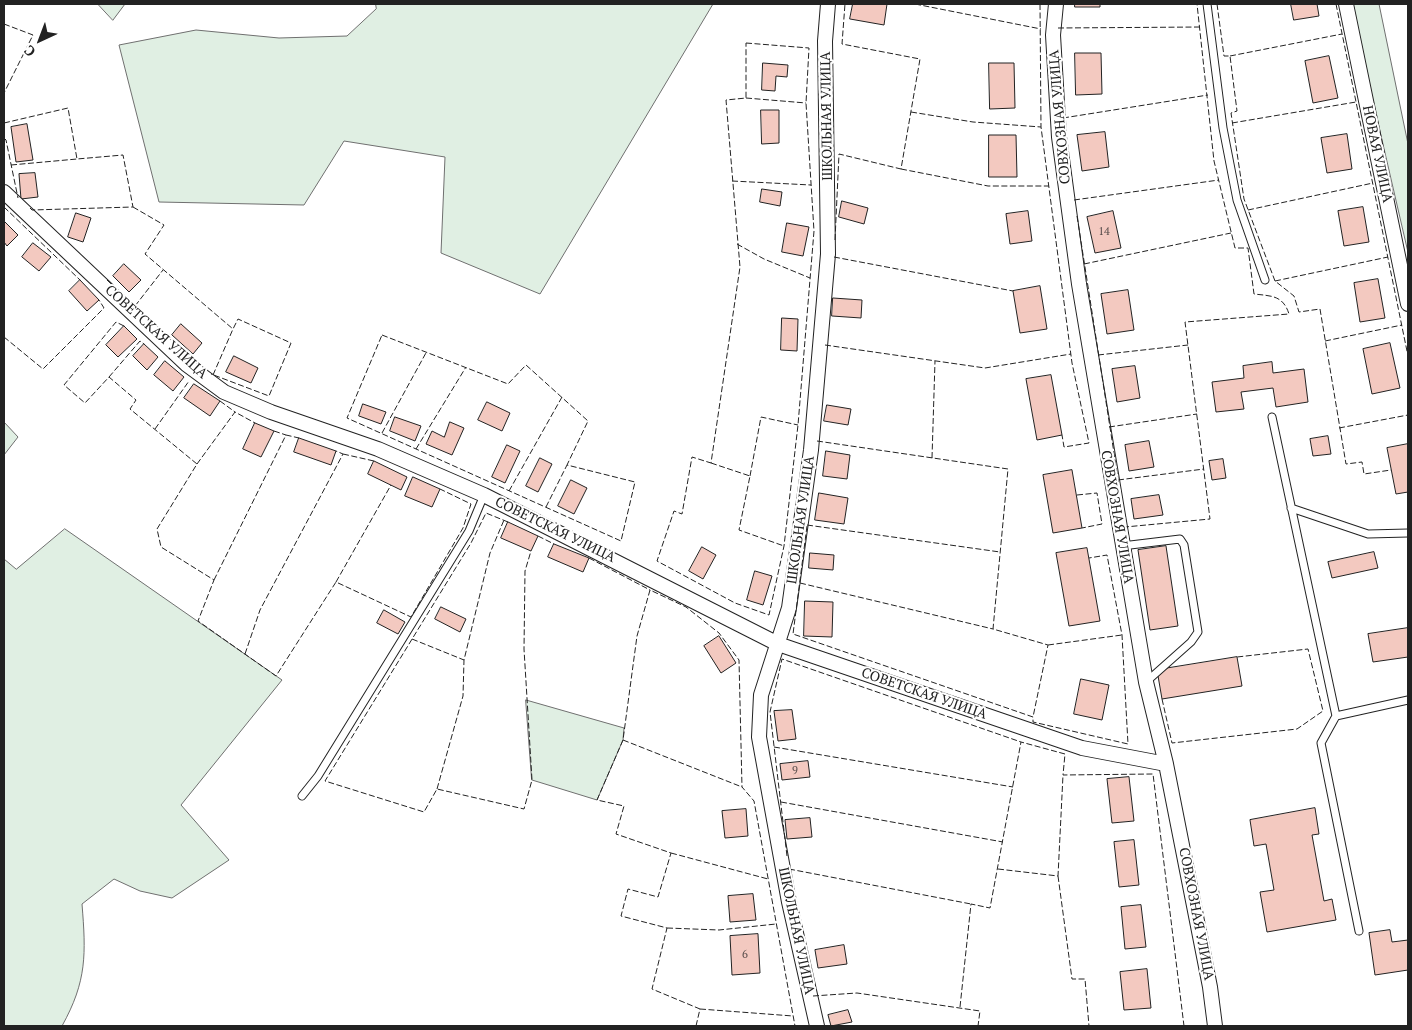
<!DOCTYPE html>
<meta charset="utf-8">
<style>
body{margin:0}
#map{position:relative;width:1412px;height:1030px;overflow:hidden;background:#fff;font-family:"PT Serif",serif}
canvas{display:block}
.frame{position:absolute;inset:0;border:5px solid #222;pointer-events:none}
.north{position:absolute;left:15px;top:15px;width:50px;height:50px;-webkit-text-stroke:4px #fff;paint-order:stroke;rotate:223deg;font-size:14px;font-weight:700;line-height:20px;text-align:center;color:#222}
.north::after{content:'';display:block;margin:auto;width:18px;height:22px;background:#222;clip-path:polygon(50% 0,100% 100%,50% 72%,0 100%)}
</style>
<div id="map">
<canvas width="1412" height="1030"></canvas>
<div class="frame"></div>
<div class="north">С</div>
</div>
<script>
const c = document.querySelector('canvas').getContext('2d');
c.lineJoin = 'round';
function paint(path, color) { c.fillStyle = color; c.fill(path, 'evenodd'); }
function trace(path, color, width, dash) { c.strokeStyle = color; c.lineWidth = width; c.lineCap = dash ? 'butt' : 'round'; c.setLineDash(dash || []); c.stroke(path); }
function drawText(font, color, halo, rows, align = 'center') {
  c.font = font + ' "PT Serif",serif'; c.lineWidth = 4; c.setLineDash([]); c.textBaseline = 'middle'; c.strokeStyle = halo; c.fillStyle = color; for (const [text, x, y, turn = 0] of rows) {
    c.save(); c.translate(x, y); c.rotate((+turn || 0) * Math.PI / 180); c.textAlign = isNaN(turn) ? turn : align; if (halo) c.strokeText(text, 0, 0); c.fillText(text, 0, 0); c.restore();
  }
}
const green = new Path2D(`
 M98 4H125L113 20Z
 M376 4H713L540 294 441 253 445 157 344 141 304 205 159 202 119 45 196 30 279 38 347 36 376 9Z
 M1351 4H1379L1408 144V252Z
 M4 422 18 437 4 455Z
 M65 529 282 680 181 805 229 860 172 898 140 891 114 879 82 904C86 954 87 981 62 1026H4V559L16 569Z
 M526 700 624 728 623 740 597 800 532 780Z`);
const building = new Path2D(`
 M853 4H887L884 25 850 19Z
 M1075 4H1100V7H1075Z
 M1291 4H1317L1319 16 1294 20Z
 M1075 53H1101L1102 94 1076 95Z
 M1329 56 1338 98 1313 103 1305 61Z
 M763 63 788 65 787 77 776 76 775 91 762 90Z
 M989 63H1014L1015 108 990 109Z
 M761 110H779V143L762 144Z
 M27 124 33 160 16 162 11 127Z
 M1105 132 1109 167 1082 171 1077 135Z
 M1347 134 1352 169 1327 173 1321 138Z
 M989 135H1016L1017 177H989Z
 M35 173 38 197 21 199 19 174Z
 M762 189 782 192 780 206 760 202Z
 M842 201 868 208 864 224 839 217Z
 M1363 207 1369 242 1344 246 1338 211Z
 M1028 211 1032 241 1010 244 1006 214Z
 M1113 211 1121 248 1095 253 1087 217Z
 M76 213 91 218 83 242 68 237Z
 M4 221 18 235 7 246 4 242Z
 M787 223 809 227 803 256 782 252Z
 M33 243 51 257 39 271 22 257Z
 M124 264 141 280 129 292 113 276Z
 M1378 279 1385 318 1360 322 1354 283Z
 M80 280 99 300 87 311 69 291Z
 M1040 286 1047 329 1020 333 1013 291Z
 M1128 290 1134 330 1107 334 1101 294Z
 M833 298 862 300 861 318 832 316Z
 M782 318 798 319 797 351 781 350Z
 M181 324 202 343 193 354 172 335Z
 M124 326 137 339 118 357 106 345Z
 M1390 343 1400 388 1372 394 1363 349Z
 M144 344 158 357 147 370 133 356Z
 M234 356 258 368 251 383 226 372Z
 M165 361 184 377 173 391 154 375Z
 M1272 362 1273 373 1304 369 1308 402 1276 407 1273 388 1241 392 1244 409 1216 412 1212 382 1244 378 1243 366Z
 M1135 366 1140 398 1117 402 1112 369Z
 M1051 375 1062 435 1037 440 1026 379Z
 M194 384 220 401 210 416 184 398Z
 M487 402 510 413 502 431 478 420Z
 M363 404 386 412 381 424 359 416Z
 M827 405 851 409 848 425 824 421Z
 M395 417 421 426 415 441 390 431Z
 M450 422 464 428 452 455 426 444 432 431 444 437Z
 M255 423 274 431 261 457 243 449Z
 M1328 436 1331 454 1313 456 1310 439Z
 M299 438 336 451 331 465 294 452Z
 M1149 441 1154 467 1129 471 1125 445Z
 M1408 444V492L1396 494 1387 448Z
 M507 445 520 451 505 483 492 477Z
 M826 451 850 455 847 479 823 476Z
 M540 458 552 464 538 492 526 486Z
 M1223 459 1226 478 1212 480 1209 461Z
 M374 461 407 477 401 490 368 474Z
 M1072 470 1082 528 1053 533 1043 475Z
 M413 477 440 489 432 507 405 496Z
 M571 480 587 488 574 514 558 506Z
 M819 493 848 498 844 524 815 520Z
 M1159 495 1163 515 1134 519 1131 499Z
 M508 522 538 536 531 551 501 538Z
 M554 544 589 558 583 572 548 557Z
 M1166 546 1178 626 1150 630 1138 550Z
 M702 547 716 555 703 579 689 571Z
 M1087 548 1100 621 1069 626 1056 553Z
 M1374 552 1378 568 1332 578 1328 562Z
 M810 553 834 555 833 570 809 568Z
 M755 571 772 576 763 605 747 600Z
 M805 601 833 602 832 637 804 636Z
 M441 607 466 619 460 632 435 619Z
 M384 610 405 622 398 634 377 623Z
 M1408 628V657L1373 662 1368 634Z
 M719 636 736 663 721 673 704 646Z
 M1237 657 1242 686 1162 699 1157 670Z
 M1081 679 1109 685 1102 720 1074 714Z
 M792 710 796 739 778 741 774 711Z
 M808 761 810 777 782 780 780 764Z
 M1129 777 1134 821 1112 823 1107 779Z
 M1315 808 1319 834 1312 835 1324 901 1332 899 1336 920 1267 932 1260 892 1274 890 1266 844 1254 846 1250 820Z
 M746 809 748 836 725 838 722 811Z
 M810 818 812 837 787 839 785 820Z
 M1134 840 1139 885 1119 887 1114 842Z
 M753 894 756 920 730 922 728 896Z
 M1141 905 1146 947 1125 949 1121 907Z
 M1390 930 1392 942 1408 940V970L1375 975 1369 933Z
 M758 934 760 973 732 975 730 936Z
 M844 945 847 964 818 968 815 950Z
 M1147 969 1151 1008 1124 1010 1120 972Z
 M848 1010 852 1022 831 1026 828 1015Z`);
const lane = new Path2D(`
 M1207 4 1223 128 1237 200 1265 280
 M1272 417 1336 716 1408 700
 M1291 508 1368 534 1408 533
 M1122 546 1180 539 1184 545 1198 632 1191 642 1146 682
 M1336 716 1321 743 1359 931
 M302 796 318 776 469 531 484 495`);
const street = new Path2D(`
 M1056 4 1053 35 1059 137 1079 284 1146 682 1166 764 1210 987 1215 1026
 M1346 4 1408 304
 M4 192 186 364 224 392 271 412 378 449 484 495 778 644 1082 748 1166 764
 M817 1026 789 902 759 737 761 695 789 608 811 450 828 254 825 41 828 4`);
const fence = new Path2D(`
 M915 4 1041 29
 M1040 4 1041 127 1072 363 1089 443 1064 447 1062 435
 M1217 4 1224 56H1230L1237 111 1231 113 1244 199 1275 281 1294 296 1299 312 1320 309 1346 464 1362 462 1364 474 1391 470
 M1336 4 1408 356
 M4 24 33 35 4 93
 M1058 28 1201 27
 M746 43 809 48 806 103 814 231 798 425 784 546 769 615 735 603 657 561 674 511 682 514 692 457 711 463 740 267 726 100 746 98Z
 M1230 56 1342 34
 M746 98 806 103
 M911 112 973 122 1041 127
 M1063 118 1208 95
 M4 123 68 108 77 159 123 155 133 207 32 210 30 208
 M1232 123 1356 102
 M4 138 6 140 18 198
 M11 165 77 159
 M901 169 988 186H1049
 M732 181 811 185
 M1074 200 1219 180
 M4 207 80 280
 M133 207 164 225 145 254 233 329 238 319 291 343 269 396 211 374
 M1248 210 1373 183
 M1077 216 1119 485
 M835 240 839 154 901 169 920 59 842 44 845 4
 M737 244 764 259 810 278
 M834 257 1013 291
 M1084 264 1231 233
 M107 280 197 364
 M1275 281 1388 257
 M135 306 163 270
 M124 326 116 322 64 385 85 403 109 377 136 400 130 409 197 464 157 529 161 547 214 580 198 621 276 676 336 582 411 617 463 528 471 504 440 489
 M382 335 508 384 526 365 588 421 567 465 635 482 621 541 347 418Z
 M4 337 43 369 104 308 99 300
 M1325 341 1402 325
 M825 345 985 368 1071 354
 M1098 355 1188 345
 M213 375 233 329
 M109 377 140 341 144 344
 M220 401 235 412
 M1109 427 1197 414
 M1339 428 1408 415
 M155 429 189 381
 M274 431 286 435
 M382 433 427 351
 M817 441 1008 469 993 629 1048 645 1033 717
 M416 449 466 367
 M343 454 374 461
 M932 458 935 361
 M711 463 750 476 739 530 784 546
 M197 464 235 412 255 423
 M750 476 761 417 798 425
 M1118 480 1204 469
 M509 491 562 397
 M1077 495 1097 493 1102 524 1082 528
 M546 507 567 465
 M508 522 486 513 471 543 325 781 424 812 437 789 524 809 532 780 524 649 525 571 531 551
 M807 525 1000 552
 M1125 525V527L1210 519 1185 322 1289 314C1283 295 1271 296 1254 294L1248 248H1235L1214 161 1197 4
 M807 526 793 634 1033 717V722L1128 744 1122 635 1107 555 1089 558
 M538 536 554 544
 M589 558 650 590
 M214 580 286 435 299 438
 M336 582 391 485
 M800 583 993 629
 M412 639 464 660 490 553 504 520
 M1048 645 1122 635
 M245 654 260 610 343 454 336 451
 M1162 699 1172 743 1297 729 1323 711 1308 649 1237 657
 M623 740 742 787
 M774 747 1013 787
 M437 789 463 696 464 660
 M781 802 1003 842
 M671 853 768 879
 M787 856 770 712 782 659 1021 742
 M789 869 971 904
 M998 869 1058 876 1063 775
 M1058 876 1072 979H1085L1089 1026
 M667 928 719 930 776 924
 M813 996 857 993 980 1011 978 1026
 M960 1007 971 904 990 908 1021 742 1065 754 1063 775 1153 774 1184 1026
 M700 1009 793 1016
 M696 1026 700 1009 652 989 667 928 621 916 628 889 658 897 671 853 616 834 624 806 597 800 623 740 637 636 650 590 686 607 719 633 739 660 742 787 754 801 795 1026`);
const numberNames = [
 ["14",1104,232],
 ["9",795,771],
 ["6",745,955]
];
const streetNames = [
 ["ШКОЛЬНАЯ УЛИЦА",827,116,-91],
 ["СОВХОЗНАЯ УЛИЦА",1060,117,-95],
 ["НОВАЯ УЛИЦА",1377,154,78],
 ["СОВЕТСКАЯ УЛИЦА",156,332,42],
 ["СОВХОЗНАЯ УЛИЦА",1117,517,80],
 ["ШКОЛЬНАЯ УЛИЦА",801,520,-82],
 ["СОВЕТСКАЯ УЛИЦА",555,530,26],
 ["СОВЕТСКАЯ УЛИЦА",924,694,19],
 ["СОВХОЗНАЯ УЛИЦА",1196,914,79],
 ["ШКОЛЬНАЯ УЛИЦА",796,931,78]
];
paint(green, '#e0efe3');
trace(green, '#6f6f6f', 1);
paint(building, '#f3c9c0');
trace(building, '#222', 1);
trace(lane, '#222', 9);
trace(street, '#222', 16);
trace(lane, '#fff', 7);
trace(street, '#fff', 14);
trace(fence, '#222', 1, [6, 2.5]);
drawText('11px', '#564c4a', null, numberNames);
drawText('14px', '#222', '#fff', streetNames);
</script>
